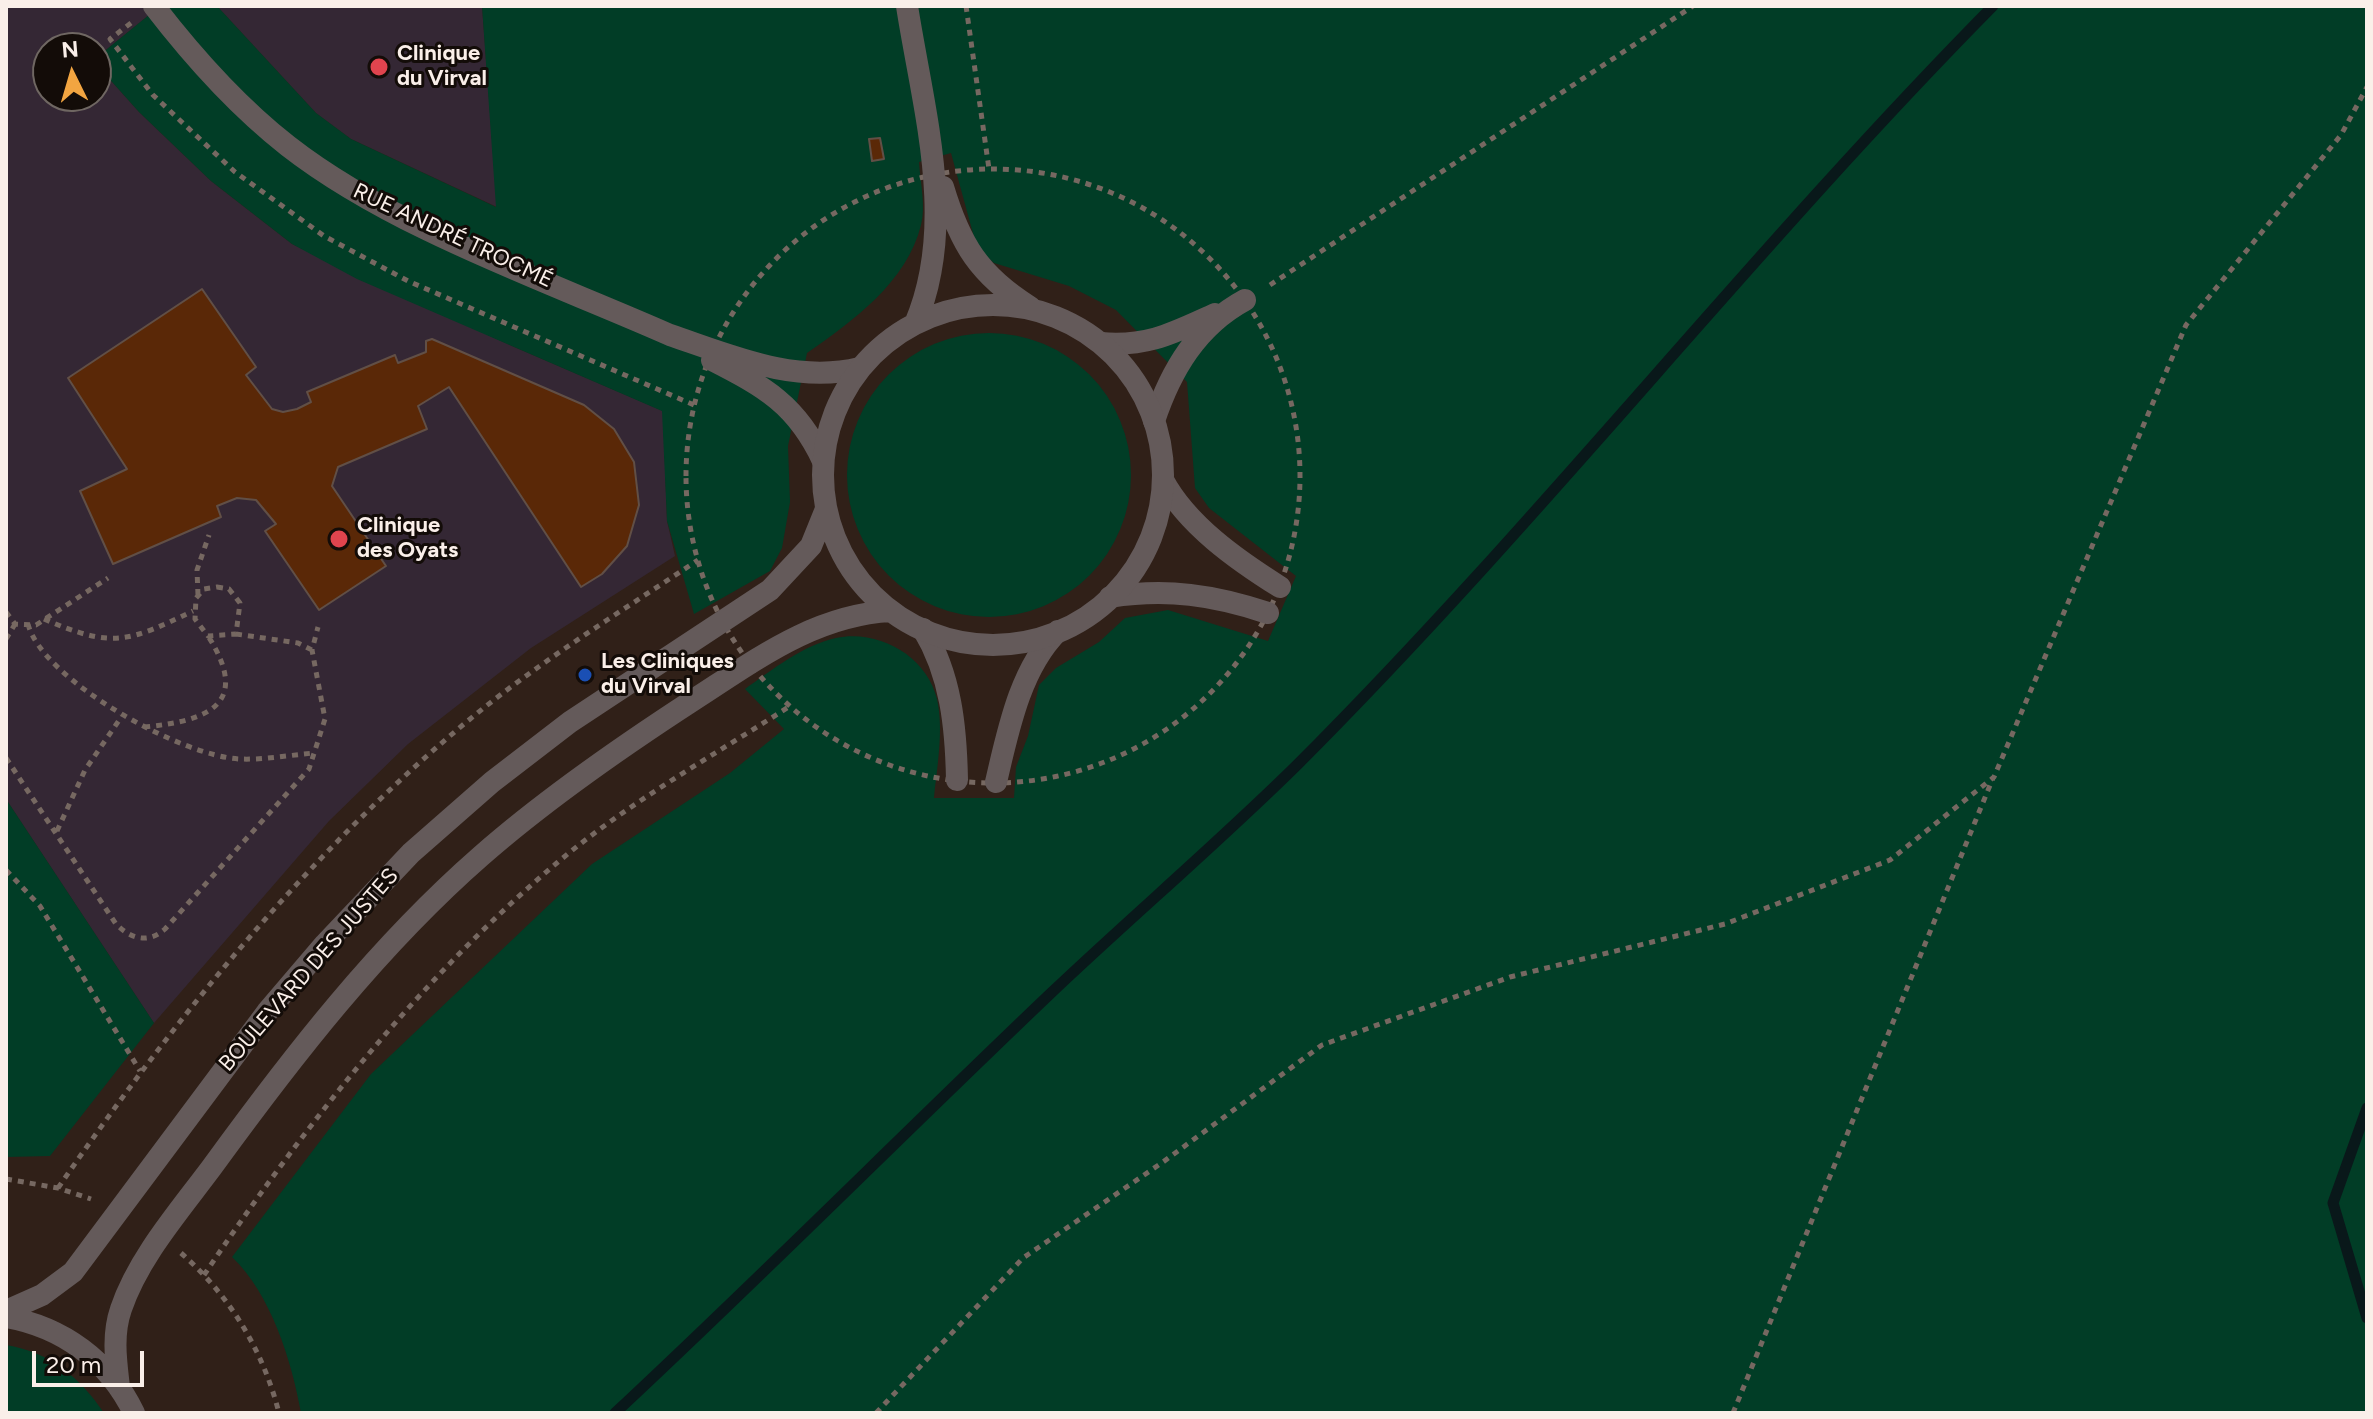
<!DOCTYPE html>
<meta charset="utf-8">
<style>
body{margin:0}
#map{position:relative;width:2373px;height:1419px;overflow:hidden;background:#302018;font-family:Figtree,sans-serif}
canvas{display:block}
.frame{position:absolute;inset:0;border:8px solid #faefe9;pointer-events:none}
.north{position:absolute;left:32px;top:32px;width:80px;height:80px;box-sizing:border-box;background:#130c08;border:2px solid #6f6762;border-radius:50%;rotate:355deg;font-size:22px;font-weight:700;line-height:32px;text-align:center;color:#faefe9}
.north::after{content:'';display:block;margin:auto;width:28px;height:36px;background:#f2a541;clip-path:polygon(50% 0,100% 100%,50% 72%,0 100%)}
.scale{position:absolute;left:32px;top:1351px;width:112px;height:36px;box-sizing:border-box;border:4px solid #faefe9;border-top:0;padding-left:10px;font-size:24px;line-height:28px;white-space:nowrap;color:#faefe9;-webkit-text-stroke:6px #130c08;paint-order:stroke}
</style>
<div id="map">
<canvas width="2373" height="1419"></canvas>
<div class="frame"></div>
<div class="north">N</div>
<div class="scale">20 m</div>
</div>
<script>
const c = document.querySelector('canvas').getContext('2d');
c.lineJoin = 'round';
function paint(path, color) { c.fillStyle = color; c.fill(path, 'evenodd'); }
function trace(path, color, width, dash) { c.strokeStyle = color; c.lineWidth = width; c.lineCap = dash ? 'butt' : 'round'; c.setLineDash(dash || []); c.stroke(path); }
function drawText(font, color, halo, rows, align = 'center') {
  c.font = font + ' Figtree,sans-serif'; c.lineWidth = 6; c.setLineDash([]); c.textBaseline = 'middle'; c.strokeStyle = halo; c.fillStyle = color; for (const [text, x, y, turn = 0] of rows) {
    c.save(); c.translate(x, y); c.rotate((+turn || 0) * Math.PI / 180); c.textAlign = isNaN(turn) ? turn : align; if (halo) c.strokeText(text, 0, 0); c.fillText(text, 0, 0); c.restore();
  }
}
const medical = new Path2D(`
 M6 6H160L96 58V48H48V96H96V64L139 112 211 181 292 244 512 346 663 411 667 521 675 556 531 648 408 744 329 821 154 1023 6 799Z
 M217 6H482L497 207 351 139 316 113Z`);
const green = new Path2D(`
 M160 6H217L316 113 351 139 496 207 482 6H2367V1413H301C292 1362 271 1294 232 1257L371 1074 592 864 730 773 784 729 745 689C772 670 803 645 836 638 880 629 927 657 937 699 944 730 937 767 934 798H1014L1016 767 1028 736 1039 685 1056 668 1099 642 1125 618 1168 610 1268 641 1296 576 1209 508 1195 488 1187 382 1116 310 1069 286 994 263 977 248 951 153 919 162C920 181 926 206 921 225 907 282 853 321 807 353L788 446 790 502 782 548 770 571 694 614 667 521 662 411 357 279 292 244 211 181 139 112 96 64V58Z
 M847 475a142 142 0 1 1 284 0a142 142 0 1 1-284 0Z
 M6 799 154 1023 50 1156 6 1157Z
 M6 1345C49 1352 80 1377 104 1413H6Z`);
const stream = new Path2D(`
 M2367 1108 2333 1203 2367 1318
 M615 1413C762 1276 904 1133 1050 994 1131 917 1217 844 1297 765 1540 522 1752 250 1993 6`);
const building = new Path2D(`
 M880 138 884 159 872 161 869 139Z
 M202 289 256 367 246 375 272 409 283 412 297 409 311 402 307 392 395 355 398 363 426 352V341L432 339 584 405 614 429 634 462 639 505 627 546 602 574 581 587 449 387 418 406 427 429 338 467 332 486 386 566 319 610 265 531 276 524 256 500 237 498 217 506 221 517 113 564 80 491 127 469 68 378Z`);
const path = new Path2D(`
 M966 6 989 169
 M131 23 110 39 153 95 235 172 324 236 408 281 694 405
 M686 476a307 307 0 1 1 614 0a307 307 0 1 1-614 0Z
 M1270 285 1693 6
 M217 587 229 589 240 603 236 634 208 636 195 619 196 598 204 589Z
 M198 595 197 570 209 535
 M6 612 15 624 36 625 108 578
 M44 619C113 649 128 642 193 611
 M28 624C42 680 183 757 240 759 264 760 290 755 314 753
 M236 634 298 643 312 650
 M6 639 15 624
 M144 727C207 721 252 705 208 636
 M6 758 116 924C131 939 148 944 165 929L309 769 325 719 312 650 318 627
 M57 831 85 770 122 716
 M6 870 40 906 140 1071
 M6 1179 58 1188 91 1199
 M58 1188C176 1017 305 857 464 724 537 663 619 613 698 560
 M181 1253C230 1296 263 1350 279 1413
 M204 1275C305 1125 420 978 558 862 629 802 713 756 790 706
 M876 1413 1023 1258 1163 1162 1322 1045 1510 977 1725 924 1890 860 1994 777 2186 325 2341 135 2367 87
 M1733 1413 1993 778`);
const minor = new Path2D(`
 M154 6C194 58 237 106 288 146 393 228 548 281 670 335 732 356 795 384 860 368
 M1101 343C1148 347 1173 333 1215 314
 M712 360C765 387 797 405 823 461
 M1154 421C1171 370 1197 326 1245 300
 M1163 480C1187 525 1237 560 1280 587
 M1110 597C1167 588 1214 595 1268 613
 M923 629C951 675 956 727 957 780
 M996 782C1008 731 1020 669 1058 631`);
const tertiary = new Path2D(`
 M907 6C923 109 958 224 915 324
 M943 187C960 244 979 275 1030 307
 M823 475a170 170 0 1 1 340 0a170 170 0 1 1-340 0Z
 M6 1311 42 1295 73 1272 267 1012 325 944 411 853 492 782 570 722 770 590 811 546 826 509
 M6 1317C63 1327 109 1361 134 1413
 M119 1387C116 1361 112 1335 121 1309 138 1258 180 1210 212 1167 292 1057 378 946 481 856 547 798 621 747 695 699 757 659 815 615 891 611`);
const markers = [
 [379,67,10,"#e0444e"],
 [339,539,10,"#e0444e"],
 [585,675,8,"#1a4fb4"]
];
const poiNames = [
 ["Clinique",397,54],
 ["du Virval",397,79],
 ["Clinique",357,526],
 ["des Oyats",357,551],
 ["Les Cliniques",601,662],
 ["du Virval",601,687]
];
const streetNames = [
 ["RUE ANDRÉ TROCMÉ",453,236,25],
 ["BOULEVARD DES JUSTES",309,970,-49]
];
paint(medical, '#342734');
paint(green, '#013d26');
trace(stream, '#09181a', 11);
paint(building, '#5a2807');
trace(building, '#614f46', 2);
trace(path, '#766861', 5, [6, 6]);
trace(minor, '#645a5a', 22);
trace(tertiary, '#645a5a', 22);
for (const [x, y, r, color] of markers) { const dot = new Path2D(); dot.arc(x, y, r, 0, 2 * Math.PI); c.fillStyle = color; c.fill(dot); trace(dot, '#130c08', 3); }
drawText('bold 22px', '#faefe9', '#130c08', poiNames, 'left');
drawText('22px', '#faefe9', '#130c08', streetNames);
</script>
